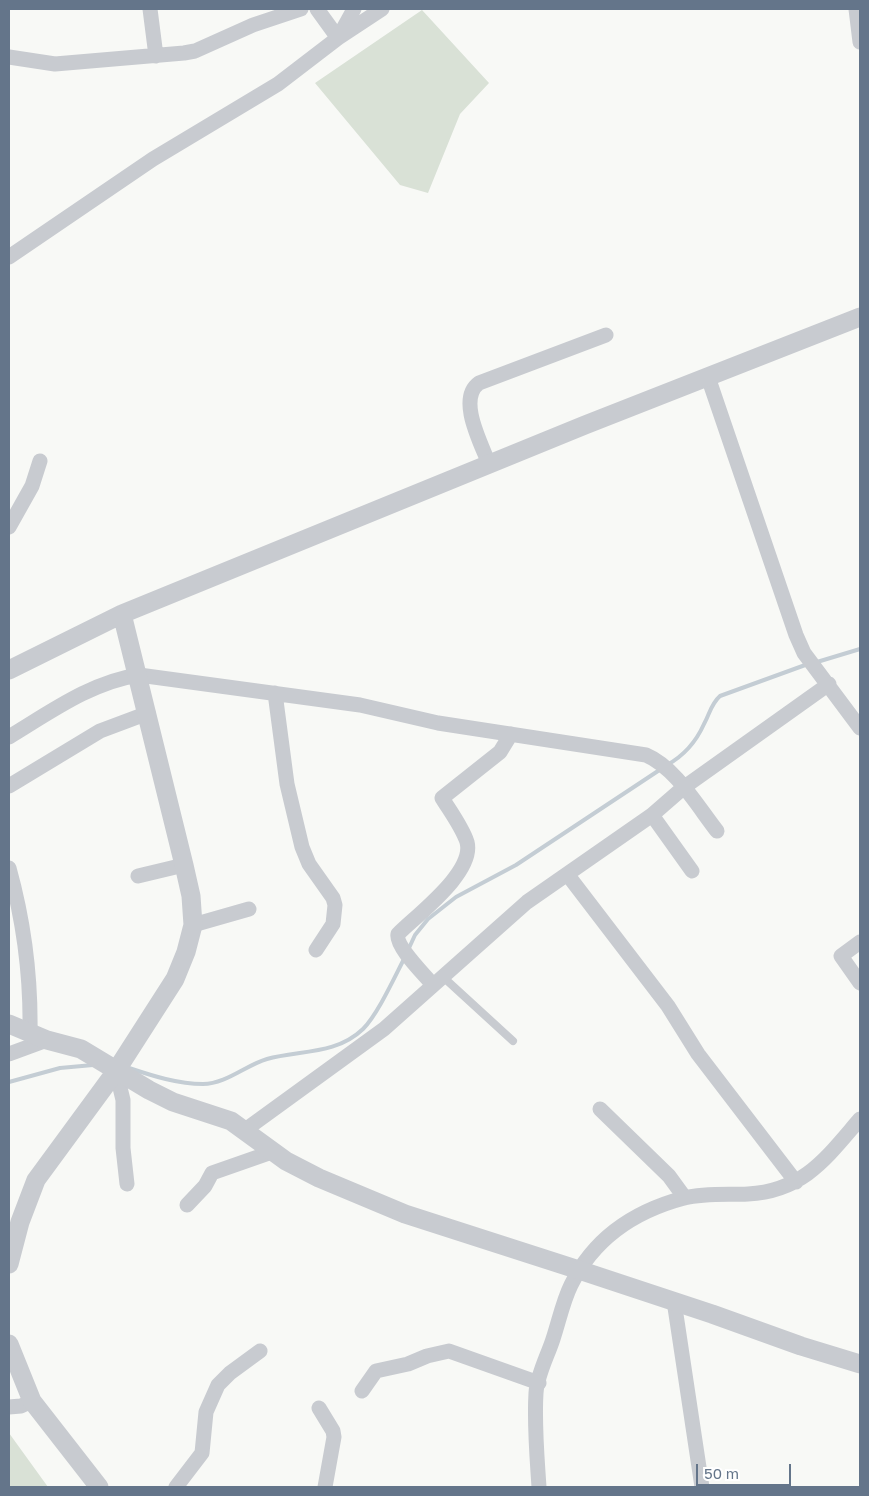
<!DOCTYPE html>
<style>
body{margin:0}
#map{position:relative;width:869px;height:1496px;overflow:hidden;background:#f8f9f6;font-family:"Golos Text",sans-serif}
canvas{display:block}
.frame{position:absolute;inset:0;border:10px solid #64758a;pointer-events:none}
.scale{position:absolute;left:696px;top:1464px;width:95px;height:22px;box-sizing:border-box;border:2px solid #64758a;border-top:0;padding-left:6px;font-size:15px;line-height:18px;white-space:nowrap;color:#64758a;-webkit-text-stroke:4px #fff;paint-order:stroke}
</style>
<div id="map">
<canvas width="869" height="1496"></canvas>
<div class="frame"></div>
<div class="scale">50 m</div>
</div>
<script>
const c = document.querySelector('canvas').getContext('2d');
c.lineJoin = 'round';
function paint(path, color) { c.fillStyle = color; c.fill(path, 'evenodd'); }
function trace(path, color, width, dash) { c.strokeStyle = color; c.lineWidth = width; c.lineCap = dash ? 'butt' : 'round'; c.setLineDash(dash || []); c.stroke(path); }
const green = new Path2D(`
 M422 10 489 83 460 114 428 193 400 185 315 83Z
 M9 1433 48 1487H9Z`);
const stream = new Path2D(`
 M817 662 860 649
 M667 765C685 755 696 742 704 724 710 713 711 704 720 696L808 664
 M409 948 415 935 428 919 456 897 516 865 661 769
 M129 1068C153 1076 178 1084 203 1084 226 1084 246 1065 267 1059 300 1050 336 1055 363 1029 378 1014 395 976 405 957
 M9 1082 60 1068 93 1065`);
const service = new Path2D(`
 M442 976 513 1041`);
const minor = new Path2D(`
 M150 9 156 56
 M317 9 338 38 382 9
 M856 9 860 42
 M9 57 55 64 184 53 195 51 253 25 301 9
 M9 257 153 159 278 84 338 38 354 9
 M708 377 796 635 804 653 860 728
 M489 464C481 443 457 399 479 383L606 335
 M9 527 32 486 40 461
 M275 693 287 784 302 847 309 864 333 898 335 905 333 924 316 950
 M9 737C49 713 91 682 139 675L360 705 438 723 646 755C675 767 698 807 717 831
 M9 786 100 731 148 713
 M652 815 692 871
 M9 868C24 922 31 976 30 1033
 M567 874 668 1006 698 1054 796 1182
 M138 876 184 865
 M193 925 249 909
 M860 942 841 956 860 983
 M433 985C424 974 395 946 398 934 418 914 475 872 467 842 462 827 450 811 442 798L500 752 511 734
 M9 1054 47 1040
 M116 1071 123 1100V1148L127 1184
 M600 1109 669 1176 685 1198
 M245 1130 384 1029 527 902 652 815 683 788 829 684
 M187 1205 205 1186 212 1173 272 1152
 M674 1301 702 1487
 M362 1391 376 1371 408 1364 427 1356 449 1351 539 1383
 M9 1407 21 1406 32 1401
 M319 1408 333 1431 334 1437 325 1487
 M176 1487 202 1453 206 1412 218 1385 230 1373 260 1351
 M539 1487C537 1456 534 1424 536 1393 537 1375 548 1355 553 1339 559 1321 563 1301 571 1285 594 1238 635 1211 684 1198 706 1193 727 1195 748 1194 804 1191 827 1157 860 1119`);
const tertiary = new Path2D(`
 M9 670 122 614 585 425 860 317
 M9 1024 47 1040 81 1049 149 1090 173 1102 231 1121 286 1161 319 1178 405 1214 579 1270 712 1314 801 1346 860 1364
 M9 1264 20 1222 36 1180 116 1071 175 979 186 952 193 925 191 896 184 865 122 614
 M9 1344 32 1401 99 1487`);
paint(green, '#d9e1d6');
trace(stream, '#c4cdd4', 4);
trace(service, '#c8cbd0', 8);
trace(minor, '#c8cbd0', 15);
trace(tertiary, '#c8cbd0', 19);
</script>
